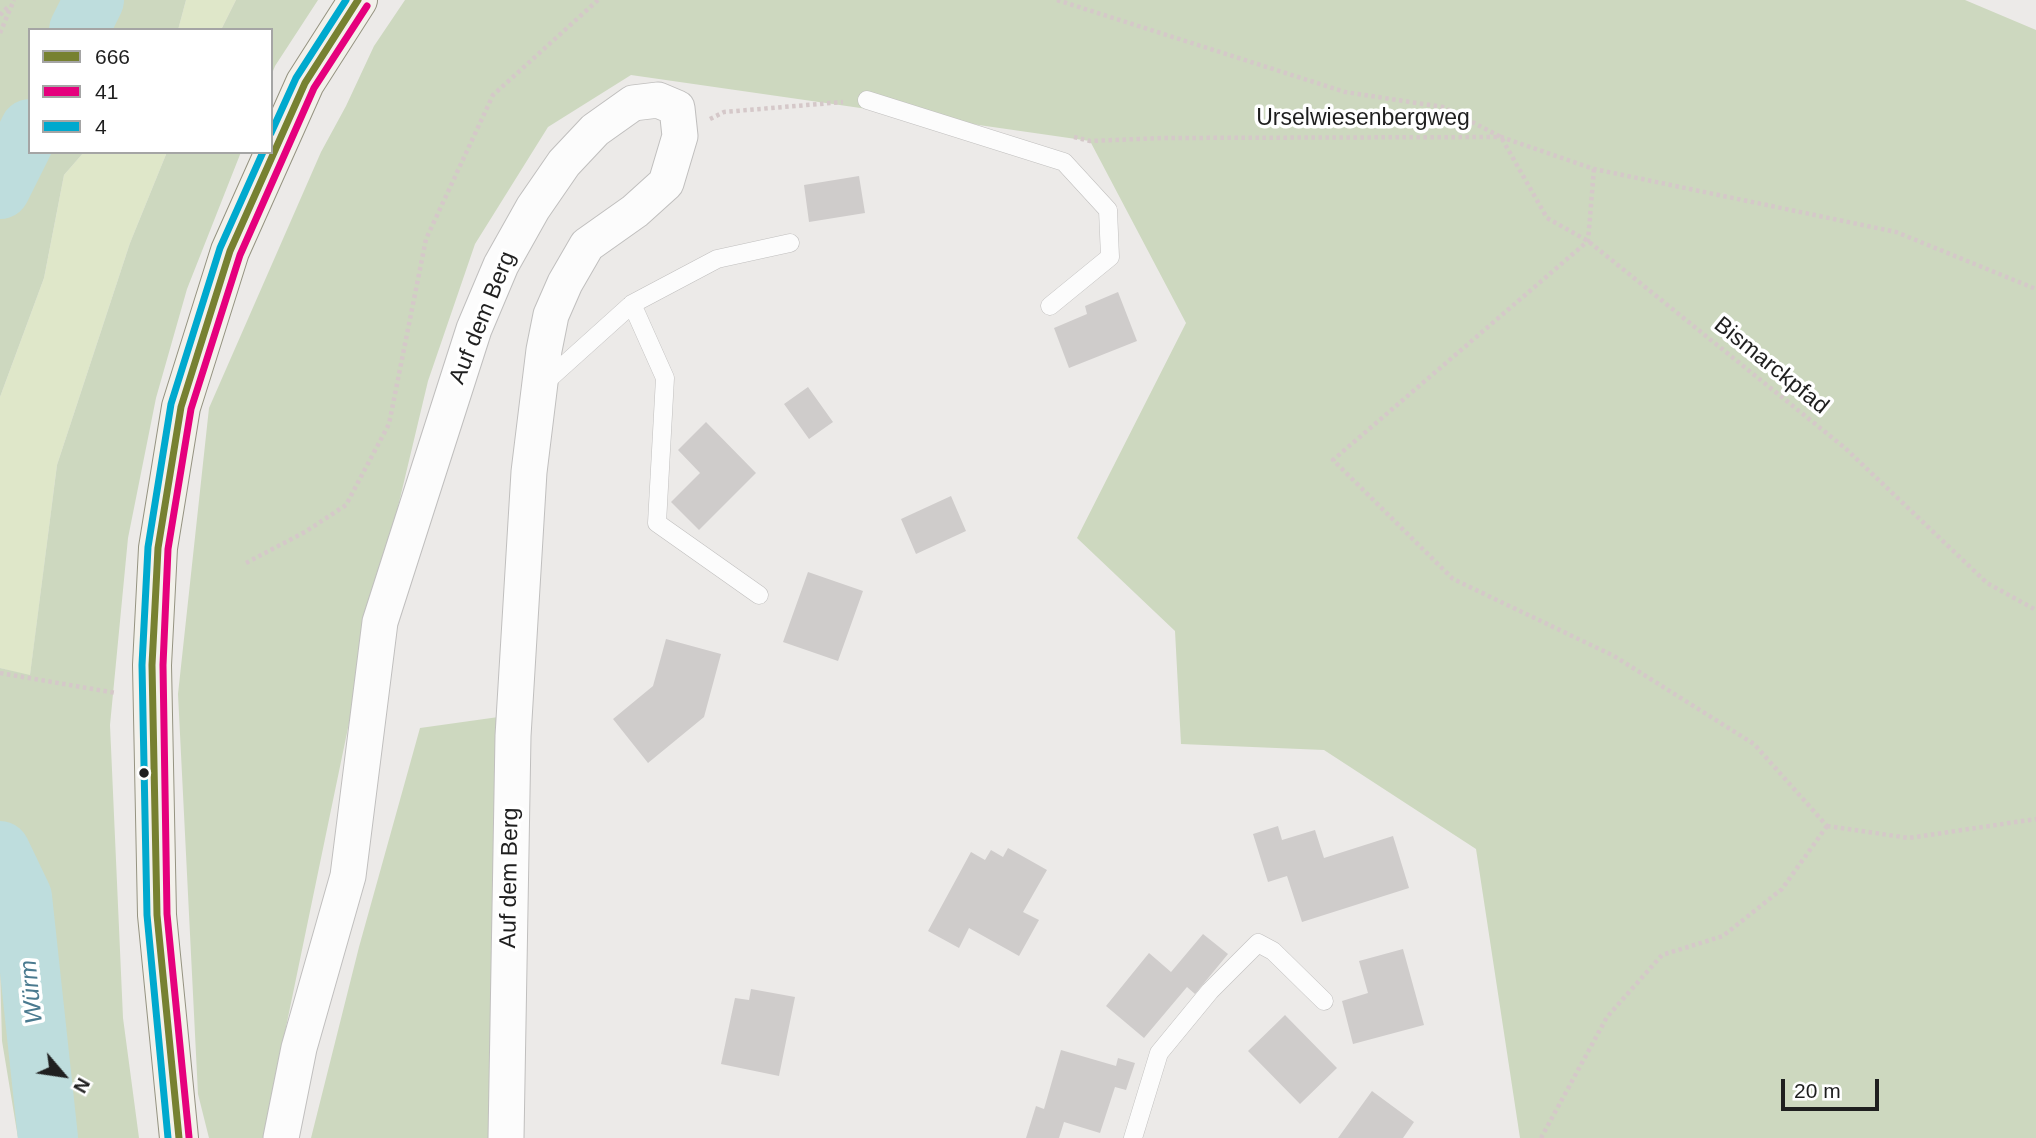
<!DOCTYPE html>
<meta charset="utf-8">
<style>
body{margin:0}
#map{position:relative;width:2036px;height:1138px;overflow:hidden;background:#eceae8;font-family:Helvetica,sans-serif}
canvas{display:block}
.legend{position:absolute;left:28px;top:28px;width:245px;height:126px;box-sizing:border-box;background:#fff;border:2px solid #a5a5a5;margin:0;padding:9px 12px;list-style:none;font-size:21px;color:#1f1f1f}
.legend li{display:flex;align-items:center;gap:14px;height:35px}
.legend b{width:35px;border:2px solid #a5a5a5}
.north{position:absolute;left:28px;top:1040px;width:70px;height:70px;-webkit-text-stroke:5px #fff;paint-order:stroke;rotate:119deg;font-size:19px;font-weight:700;line-height:28px;text-align:center;color:#1f1f1f}
.north::after{content:'';display:block;margin:auto;width:24px;height:32px;background:#1f1f1f;clip-path:polygon(50% 0,100% 100%,50% 72%,0 100%)}
.scale{position:absolute;left:1781px;top:1079px;width:98px;height:32px;box-sizing:border-box;border:4px solid #1f1f1f;border-top:0;padding-left:9px;font-size:21px;line-height:24px;white-space:nowrap;color:#1f1f1f;-webkit-text-stroke:5px #fff;paint-order:stroke}
</style>
<div id="map">
<canvas width="2036" height="1138"></canvas>
<ul class="legend">
<li><b style="height:9px;background:#778131"></b>666</li>
<li><b style="height:9px;background:#e5007d"></b>41</li>
<li><b style="height:9px;background:#00a9ce"></b>4</li>
</ul>
<div class="north">N</div>
<div class="scale">20 m</div>
</div>
<script>
const c = document.querySelector('canvas').getContext('2d');
c.lineJoin = 'round';
function paint(path, color) { c.fillStyle = color; c.fill(path, 'evenodd'); }
function trace(path, color, width, dash) { c.strokeStyle = color; c.lineWidth = width; c.lineCap = dash ? 'butt' : 'round'; c.setLineDash(dash || []); c.stroke(path); }
function drawText(font, color, halo, rows, align = 'center') {
  c.font = font + ' Helvetica,sans-serif'; c.lineWidth = 7; c.setLineDash([]); c.textBaseline = 'middle'; c.strokeStyle = halo; c.fillStyle = color; for (const [text, x, y, turn = 0] of rows) {
    c.save(); c.translate(x, y); c.rotate((+turn || 0) * Math.PI / 180); c.textAlign = isNaN(turn) ? turn : align; if (halo) c.strokeText(text, 0, 0); c.fillText(text, 0, 0); c.restore();
  }
}
const grass = new Path2D(`
 M186 0H236L221 30H178Z
 M84 152H167L130 243 57 465 30 676 0 668V397L44 278 64 175Z`);
const forest = new Path2D(`
 M0 0H186L178 30H30V152H84L64 175 44 278 0 397Z
 M236 0H318L275 66 271 76V30H221Z
 M405 0H1965L2036 30V1138H1520L1476 849 1324 750 1181 744 1175 631 1077 538 1186 323 1090 141 631 75 548 127 475 244 428 381 366 641 263 1138H209L198 1094 178 694 209 408 321 152 346 106 374 46Z
 M167 152H241L187 289 156 398 128 538 110 725 123 1018 139 1138H18L2 1041 0 969V668L30 675 57 465 130 243Z
 M527 713 506 1138H311L359 947 420 728Z`);
const river = new Path2D(`
 M79 30 94 0
 M0 189 30 129
 M0 851 22 897 48 1138`);
const building = new Path2D(`
 M859 176 865 213 809 222 804 185Z
 M1118 292 1137 341 1069 368 1054 328 1087 314 1085 306Z
 M808 387 833 422 809 439 784 404Z
 M706 422 756 473 699 530 671 502 700 473 678 450Z
 M951 496 966 531 916 554 901 519Z
 M808 572 863 591 838 661 783 642Z
 M666 639 721 654 704 717 648 763 613 719 653 686Z
 M1278 826 1282 840 1315 830 1324 858 1393 836 1409 888 1302 922 1287 876 1268 882 1253 834Z
 M1008 848 1047 870 1023 912 1039 920 1019 956 969 928 959 948 928 931 971 852 985 860 991 850 1003 857Z
 M1203 934 1228 954 1195 994 1187 987 1144 1038 1106 1006 1149 953 1171 972Z
 M1403 949 1424 1025 1353 1044 1342 1001 1368 993 1359 961Z
 M751 989 795 997 779 1076 721 1064 735 998 749 1000Z
 M1285 1015 1337 1068 1300 1104 1248 1051Z
 M1061 1050 1116 1066 1118 1058 1135 1063 1126 1090 1115 1087 1100 1133 1064 1122 1059 1138H1026L1036 1106 1044 1109Z
 M1372 1091 1414 1122 1403 1138H1338Z`);
const path = new Path2D(`
 M1057 0 1345 92 1443 107 1501 137 1547 218 1588 241 1845 448 1987 583 2036 610
 M0 15 9 6
 M0 33 14 0
 M710 119 724 112 843 102
 M1074 137 1090 141 1162 138 1501 137 1594 169 1896 232 2036 289
 M1594 169 1588 241 1333 460 1453 579 1614 656 1754 744 1827 826
 M246 563 305 532 346 505 389 424 426 239 493 95 598 0
 M0 673 116 693
 M1827 826 1909 838 2036 819
 M1541 1138 1607 1017 1662 955 1723 936 1782 889 1827 826`);
const service = new Path2D(`
 M867 100 1064 162 1108 210 1110 257 1050 306
 M632 304 665 378 657 523 759 595
 M542 385 632 304 717 259 790 243
 M1133 1138 1159 1053 1210 991 1258 943 1273 951 1324 1001`);
const minor = new Path2D(`
 M281 1138 299 1048 348 876 380 622 474 329 501 265 533 208 564 163 595 130 633 103 658 100 677 108 680 136 666 183 635 211 587 245 565 283 551 315 544 350 529 472 513 736 506 1138`);
const secondary = new Path2D(`
 M179 1138 157 915 152 665 158 548 181 407 230 251 305 83 358 0`);
const bus1 = new Path2D(`
 M179 1138 157 915 152 665 158 548 181 407 230 251 305 83 358 0`);
const bus2 = new Path2D(`
 M189 1137 167 914 163 665 168 549 191 409 240 255 314 88 367 6`);
const bus3 = new Path2D(`
 M271 133 296 78 346 0
 M168 1138 147 915 142 665 148 547 171 404 220 248 263 152`);
const markers = [
 [144,773,6,"#1f1f1f"]
];
const streetNames = [
 ["Urselwiesenbergweg",1363,119],
 ["Auf dem Berg",483,318,-68],
 ["Bismarckpfad",1771,366,39],
 ["Auf dem Berg",510,878,-89]
];
const waterNames = [
 ["Würm",32,992,-96]
];
paint(grass, '#dfe7c9');
paint(forest, '#cdd8bf');
trace(river, '#bedddd', 60);
paint(building, '#cfcccb');
trace(service, '#c0bfbe', 19);
trace(minor, '#c0bfbe', 37);
trace(secondary, '#959381', 40);
trace(path, '#d5c8c9', 4.5, [3.5, 3.5]);
trace(service, '#fcfcfc', 18);
trace(minor, '#fcfcfc', 35);
trace(secondary, '#f3f1eb', 38);
trace(bus1, '#778131', 7);
trace(bus2, '#e5007d', 7);
trace(bus3, '#00a9ce', 7);
for (const [x, y, r, color] of markers) { const dot = new Path2D(); dot.arc(x, y, r, 0, 2 * Math.PI); c.fillStyle = color; c.fill(dot); trace(dot, '#fff', 2.5); }
drawText('23px', '#1f1f1f', '#fff', streetNames);
drawText('italic 24px', '#4a7a8f', '#fff', waterNames);
</script>
